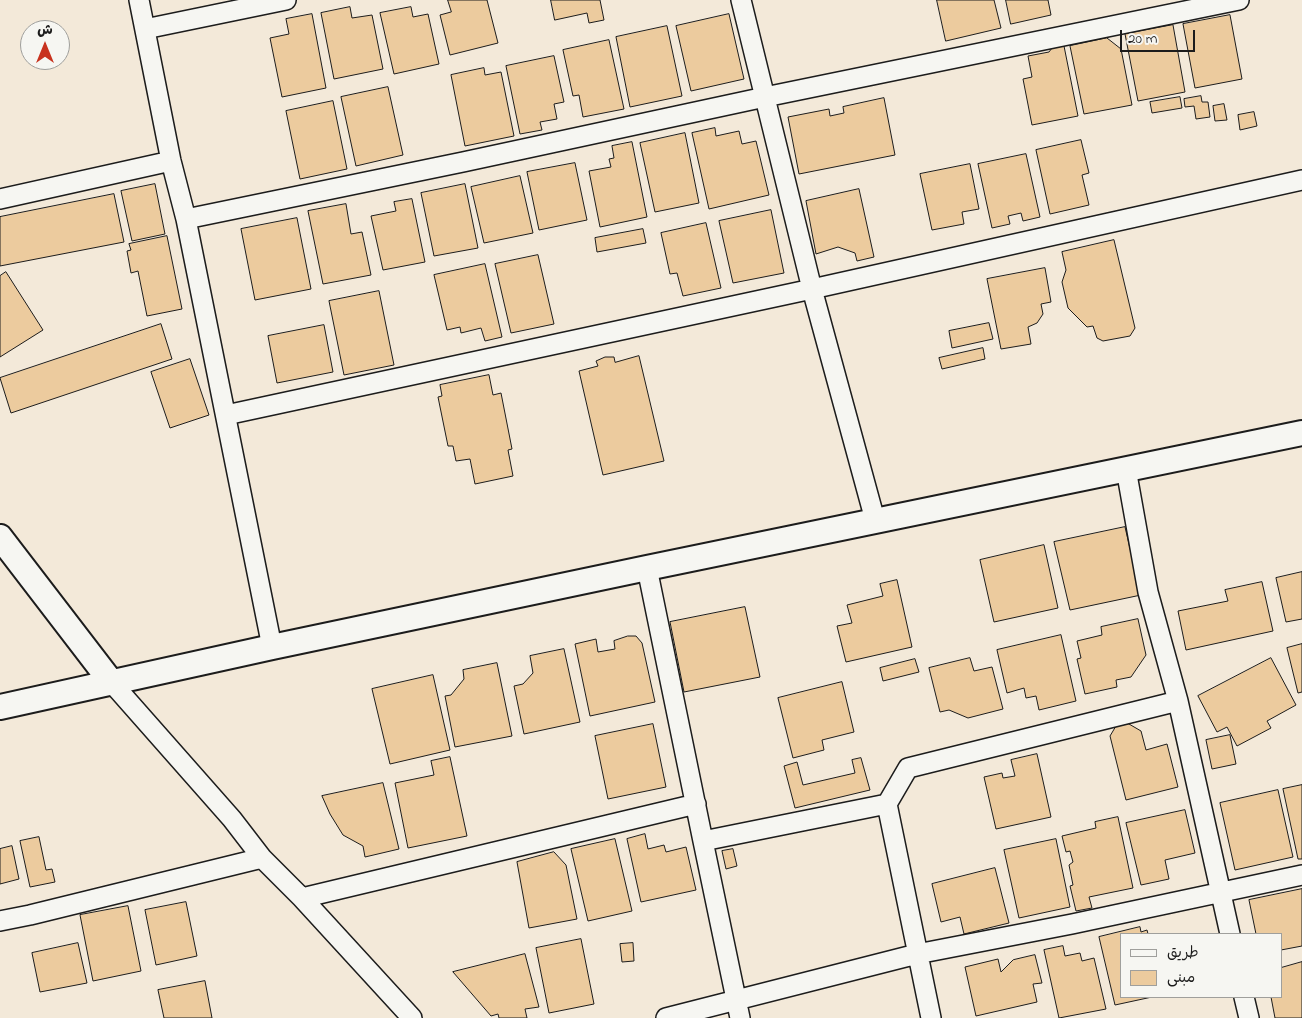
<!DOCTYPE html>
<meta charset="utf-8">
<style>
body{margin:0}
#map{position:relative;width:1302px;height:1018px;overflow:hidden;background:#f3e9d9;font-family:"Indie Flower","Playpen Sans Arabic",sans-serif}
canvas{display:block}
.legend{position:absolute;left:1120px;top:933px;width:162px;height:65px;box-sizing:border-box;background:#f6f6f2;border:1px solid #9f9f9c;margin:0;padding:6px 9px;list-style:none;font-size:15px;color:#1c1c1c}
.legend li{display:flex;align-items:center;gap:10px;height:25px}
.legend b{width:25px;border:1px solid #9f9f9c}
.north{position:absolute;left:20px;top:20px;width:50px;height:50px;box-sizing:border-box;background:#f6f6f2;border:1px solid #9f9f9c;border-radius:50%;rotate:0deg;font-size:14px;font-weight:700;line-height:20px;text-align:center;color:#1c1c1c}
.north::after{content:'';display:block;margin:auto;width:18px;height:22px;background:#c8321e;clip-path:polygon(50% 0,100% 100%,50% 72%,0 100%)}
.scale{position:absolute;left:1120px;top:30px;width:75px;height:22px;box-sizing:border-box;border:2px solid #1c1c1c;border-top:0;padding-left:6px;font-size:15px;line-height:18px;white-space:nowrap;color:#1c1c1c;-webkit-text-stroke:4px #f6f6f2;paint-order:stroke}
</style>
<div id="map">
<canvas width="1302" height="1018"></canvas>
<ul class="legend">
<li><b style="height:6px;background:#f6f6f2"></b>طريق</li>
<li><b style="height:14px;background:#eccb9e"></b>مبنى</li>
</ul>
<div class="north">ش</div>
<div class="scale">20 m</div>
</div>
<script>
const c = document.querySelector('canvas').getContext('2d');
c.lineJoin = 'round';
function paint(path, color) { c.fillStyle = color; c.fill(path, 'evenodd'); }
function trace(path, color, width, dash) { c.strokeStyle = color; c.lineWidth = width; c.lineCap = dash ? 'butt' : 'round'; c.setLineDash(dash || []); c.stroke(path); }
const building = new Path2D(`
 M448 0H487L498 43 450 55 440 15 451 12Z
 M551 0H600L604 20 589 23 587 13 555 20Z
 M937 0H994L1001 28 946 41Z
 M1006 0H1048L1051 15 1011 24Z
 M350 7 352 18 372 15 383 69 334 79 321 13Z
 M411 7 413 17 428 14 439 64 394 74 380 13Z
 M312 14 326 88 282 97 270 38 289 34 286 19Z
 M729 14 744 79 691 91 676 26Z
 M1230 15 1242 79 1195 88 1183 24Z
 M1173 25 1185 92 1138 101 1125 34Z
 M667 26 682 96 630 107 616 37Z
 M1107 38 1121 49 1132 105 1084 114 1070 46Z
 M609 40 624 109 583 117 579 95 573 96 563 50Z
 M1064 46 1078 116 1032 125 1023 79 1032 77 1028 56 1049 52 1052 48Z
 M554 56 564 102 554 104 557 119 540 122 542 130 520 134 506 66Z
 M484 68 485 75 501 72 514 136 465 146 451 75Z
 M388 87 403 155 356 166 341 97Z
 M1201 96 1202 102H1208L1210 117 1196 119 1194 106 1185 107 1184 99Z
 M1180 97 1182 108 1152 113 1150 102Z
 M884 98 895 155 799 174 788 117 829 109 830 116 844 113 843 107Z
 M333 101 347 169 300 179 286 111Z
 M1224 104 1227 120 1215 121 1213 106Z
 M1254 112 1257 126 1240 130 1238 115Z
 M715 128 716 136 739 131 742 144 756 141 769 195 709 209 692 133Z
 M685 133 699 203 655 212 640 143Z
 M1081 140 1089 173 1082 175 1089 205 1050 214 1036 150Z
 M632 142 647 217 600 227 589 171 611 167 609 159 614 158 612 146Z
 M1026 154 1040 217 1023 221 1021 213 1008 216 1010 224 992 228 978 164Z
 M575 163 587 220 539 230 527 172Z
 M970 164 979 209 962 212 964 224 932 230 920 174Z
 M520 176 533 233 484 243 471 187Z
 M155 184 165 234 132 241 121 191Z
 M465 184 478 248 434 256 421 193Z
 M859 189 874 257 857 261 855 253 838 247 816 254 806 201Z
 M114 194 124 242 0 266V217Z
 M412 199 425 262 383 270 371 216 396 211 394 202Z
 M346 204 351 234 362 232 371 275 323 284 308 211Z
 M771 210 784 273 733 283 719 221Z
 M297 218 311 289 255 300 241 229Z
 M706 223 721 288 683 296 677 273 670 274 661 233Z
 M643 229 646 243 597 252 595 238Z
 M167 236 182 309 147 316 138 271 131 273 127 251 131 250 129 244Z
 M1114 240 1135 328 1130 336 1103 341 1097 338 1093 326 1087 327 1068 308 1062 282 1066 270 1062 252Z
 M538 255 554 324 511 333 495 264Z
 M485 264 502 337 485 341 481 328 461 333 460 327 447 330 434 275Z
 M1045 268 1051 302 1041 304 1043 314 1037 323 1028 327 1031 344 1001 349 987 279Z
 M6 272 43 330 0 357V276Z
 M379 291 394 365 344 375 329 301Z
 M989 323 993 339 952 348 949 331Z
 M161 324 172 359 11 413 0 378Z
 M324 325 333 372 277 383 268 336Z
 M983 348 985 359 942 369 939 358Z
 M639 356 664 461 603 475 579 371 598 366 596 361 605 357H614L615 362Z
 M190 359 209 415 170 428 151 372Z
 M489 375 493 395 501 393 512 449 508 450 513 476 475 484 470 459 456 461 453 446H448L438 397 442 396 440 385Z
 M1125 527 1141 595 1070 610 1054 542Z
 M1044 545 1058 608 994 622 980 560Z
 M1302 572V619L1286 622 1276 578Z
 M897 580 912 647 846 662 837 626 852 623 847 605 883 596 880 584Z
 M1262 582 1273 631 1186 650 1178 611 1228 601 1225 590Z
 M745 607 760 677 684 692 670 622Z
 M1138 619 1146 655 1131 677 1116 680 1117 687 1085 694 1077 659 1081 658 1077 641 1102 635 1101 627Z
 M1061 635 1076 701 1039 710 1036 696 1026 698 1024 688 1007 693 997 650Z
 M628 636H636L642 643 655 702 590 716 575 644 596 639 598 652 615 649 614 641Z
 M1302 644V692L1298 693 1287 648Z
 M564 649 580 722 524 734 514 686 523 684 533 673 530 656Z
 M970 658 974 671 992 667 1003 709 968 718 949 710 940 712 929 668Z
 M1271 658 1296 705 1267 721 1271 728 1237 746 1227 727 1217 732 1198 696Z
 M915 659 919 672 883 681 880 668Z
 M497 663 512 736 455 747 445 696 451 695 464 679 463 670Z
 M433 675 450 750 390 764 372 689Z
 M842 682 854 732 822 740 824 750 793 758 778 698Z
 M653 724 666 787 608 799 595 736Z
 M1129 724 1141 731 1146 750 1167 744 1178 787 1126 800 1110 736 1116 726Z
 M1230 735 1236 764 1212 769 1206 740Z
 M1037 754 1051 817 996 829 984 777 1002 773 1003 778 1015 776 1011 760Z
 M450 757 467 836 408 848 395 783 434 775 431 761Z
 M861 758 870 790 795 808 784 766 797 762 803 785 855 773 852 760Z
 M383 783 399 849 365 857 363 846 343 835 330 814 322 796Z
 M1302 785V859H1298L1283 789Z
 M1278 790 1293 857 1235 870 1220 803Z
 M1185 810 1195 853 1165 860 1169 879 1141 885 1126 823Z
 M1118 817 1133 888 1089 897 1092 908 1076 911 1070 886 1073 885 1069 865 1073 862 1070 851 1066 852 1062 836 1096 828 1095 822Z
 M645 834 648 849 664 845 666 852 686 847 696 890 641 902 627 839Z
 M39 837 46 870 52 869 55 882 30 887 20 841Z
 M615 839 632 911 588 921 571 849Z
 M1056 839 1070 907 1019 918 1004 850Z
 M12 846 19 879 0 884V849Z
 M733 849 737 866 726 869 722 851Z
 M554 852 566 865 577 919 529 928 517 862Z
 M995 868 1009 923 964 934 960 917 941 922 932 884Z
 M1302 889V946L1281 950V934H1256L1249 900Z
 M186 902 197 956 156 965 145 910Z
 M128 906 141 971 93 981 80 915Z
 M1140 927 1141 932 1147 930 1148 934H1121V997H1152L1115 1005 1099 937Z
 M581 939 594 1004 549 1013 536 948Z
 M78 943 87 983 40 992 32 953Z
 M633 943 634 961 622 962 620 944Z
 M1063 946 1065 956 1080 953 1082 961 1094 958 1106 1009 1059 1018 1044 950Z
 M525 954 539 1007 525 1009 527 1018H499L498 1014 491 1016 453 972Z
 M1035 955 1042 983 1033 984 1037 1002 976 1016 965 967 998 959 1001 972 1013 960Z
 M1302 962V1018H1275L1271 997H1281V968Z
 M205 981 212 1018H164L158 990Z`);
const minor = new Path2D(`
 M139 0 171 161 186 219 272 647
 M741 0 812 289 875 520
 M145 29 286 0
 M0 199 171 161
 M186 219 463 162 765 97 1239 0
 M226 415 812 289 1302 180
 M1126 469 1148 592 1178 701 1230 934
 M647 568 703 841 887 804 908 768 1178 701
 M112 683 232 819 262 858 302 898 412 1018
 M887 804 931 1018
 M703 841 740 1018
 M302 898 696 804
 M0 921 30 915 262 858
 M1244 997 1249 1018
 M666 1018 917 954 1072 924 1302 875`);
const tertiary = new Path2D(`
 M0 537 112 683
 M0 707 272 647 647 568 1302 433`);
paint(building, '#eccb9e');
trace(building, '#1c1c1c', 1);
trace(minor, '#1c1c1c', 22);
trace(tertiary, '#1c1c1c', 28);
trace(minor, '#f6f6f2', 19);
trace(tertiary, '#f6f6f2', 24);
</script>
